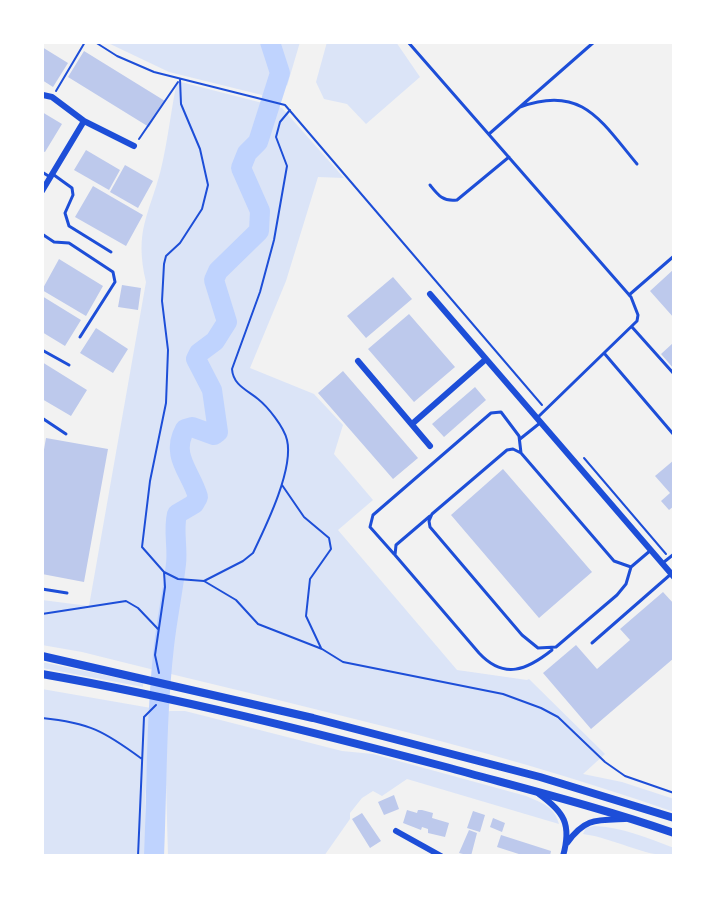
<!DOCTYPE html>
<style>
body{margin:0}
#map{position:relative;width:716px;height:898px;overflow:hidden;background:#f2f2f2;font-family:Arial,sans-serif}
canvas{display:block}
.frame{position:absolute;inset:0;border:44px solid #fff;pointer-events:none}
</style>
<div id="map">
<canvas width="716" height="898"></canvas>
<div class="frame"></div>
</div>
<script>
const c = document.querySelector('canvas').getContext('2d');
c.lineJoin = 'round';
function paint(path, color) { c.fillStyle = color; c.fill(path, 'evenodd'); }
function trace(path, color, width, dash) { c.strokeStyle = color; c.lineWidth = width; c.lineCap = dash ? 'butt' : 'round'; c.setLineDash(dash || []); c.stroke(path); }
const green = new Path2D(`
 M106 42H266C274 67 278 71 270 97L169 72Z
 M275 42H300L287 86 285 83Z
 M327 42H396L420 77 366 124 347 104 324 99 316 82Z
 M177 81 282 108 344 178 318 177 286 281 250 368 314 394 343 425 334 454 373 500 338 530 457 670 527 680 529 679 605 754 583 774 622 782 674 799V812C481 744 280 702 82 652L42 645V600L89 606 146 282C134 230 149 216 161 169 168 140 171 110 177 81Z
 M42 662 143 683V687L42 668Z
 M42 689 151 708 145 801 146 856H42Z
 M170 711H185L342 751 373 754 526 796C542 803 554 806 559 824L407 779 382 796 373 791 362 798 350 813V819L324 856H168L164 713Z
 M594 826C622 827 648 838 674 848V856C642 856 614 838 583 834L586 828Z`);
const river = new Path2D(`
 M154 856C157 786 156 716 164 646 167 618 173 591 176 564 178 547 173 531 177 514L194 504 198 497C191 472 170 456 185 429L192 427 214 435 218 432 212 390 196 359 199 353 215 341 227 322 214 280 218 271 259 231 260 211 241 168 247 153 258 142 280 73 270 42`);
const building = new Path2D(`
 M42 47 68 63 53 87 42 80Z
 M84 51 165 101 149 127 68 77Z
 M42 112 62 124 45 152 42 151Z
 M86 150 120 170 109 190 74 170Z
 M125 165 153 181 138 208 110 192Z
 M93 186 143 215 126 246 75 217Z
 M59 259 103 286 86 316 42 290Z
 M674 269V318L650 291Z
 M393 277 412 299 366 338 347 316Z
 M122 285 141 288 138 310 118 307Z
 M42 296 81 320 65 346 42 332Z
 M409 314 455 367 414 402 368 349Z
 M96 328 128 349 113 373 80 353Z
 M673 343 674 344V369L661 354Z
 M42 362 87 390 71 416 42 399Z
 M343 371 418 458 393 479 318 393Z
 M475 387 486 400 444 437 432 424Z
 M46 438 108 449 84 582 42 574V461Z
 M674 460V506L669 510 661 501 670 493 655 476Z
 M503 469 592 572 539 618 451 515Z
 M663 592 674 604V658L591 729 543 673 576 645 597 669 630 640 620 629Z
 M394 795 399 809 384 815 378 802Z
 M407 810 417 813 418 810H422L433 813 432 818 449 823 445 837 428 833V829L422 827 421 830 403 823Z
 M473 811 485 815 480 832 467 828Z
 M362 813 381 841 370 848 352 819Z
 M493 818 505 823 502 832 490 827Z
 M469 830 477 833 471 856 459 853Z
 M501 835 551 851 550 856H525L497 847Z`);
const path = new Path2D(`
 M95 42 117 56 154 72 285 105 542 405
 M180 79 181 104 200 149 208 185 202 209 180 243 166 256 164 264 162 301 168 350 166 403 150 481 142 547 164 572 178 579 204 581 236 600 258 624 322 649 343 662 503 694 541 708 558 717 605 762 625 776 674 793
 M56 91 85 42
 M139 139 178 82
 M584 458 666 554
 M282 485 304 517 329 538 331 549 310 579 306 616 321 648
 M204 581 243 561 253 553C266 526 294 469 287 440 284 427 268 407 258 399 247 390 233 385 232 369L260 292 274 240 287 166 276 137 280 122 290 110
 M42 614 126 601 138 608 158 629
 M159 673 155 655 165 587 164 572
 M42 718C90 723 104 731 142 759
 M138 856 144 717 156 705`);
const service = new Path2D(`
 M408 42 631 297 638 315 637 321 604 353 674 435
 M520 107C582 84 601 121 637 164
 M489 134 594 42
 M42 172 50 177
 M54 175 72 188 73 195 65 213 69 226 111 252
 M430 185C438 195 443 202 457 200L509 157
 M42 234 54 242 69 243 113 272 115 282 80 337
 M629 295 674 256
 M632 327 674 374
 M42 350 69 365
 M42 418 66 434
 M537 418 604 353
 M520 439 540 423
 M430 516 396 545 395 555 479 653C504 680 527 670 552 650
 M394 554 370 527 373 515 491 413 501 412 519 436 521 453
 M664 562 674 554
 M631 567 614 561 521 453 513 449 507 450 432 514 429 521 430 527 522 635 538 648 556 647 617 595 626 584 631 567 651 550
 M42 589 67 593
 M592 643 671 574`);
const minor = new Path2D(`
 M84 121 134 146
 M42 191 84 121 52 97 43 95
 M430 294 674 577
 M358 361 430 446
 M412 424 486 359
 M539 794C564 812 572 824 563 856
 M396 831 441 856
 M567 843C585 818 596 820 625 819`);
const secondary = new Path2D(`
 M42 656 313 718 540 777 674 818
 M42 674C178 698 313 732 446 767 522 788 599 807 674 833`);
paint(green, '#dbe4f7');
trace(river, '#bfd3fe', 20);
paint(building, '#bdc9ec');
trace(path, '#1d4ed8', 2);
trace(service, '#1d4ed8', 3);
trace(minor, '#1d4ed8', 6);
trace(secondary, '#1d4ed8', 8);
</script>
